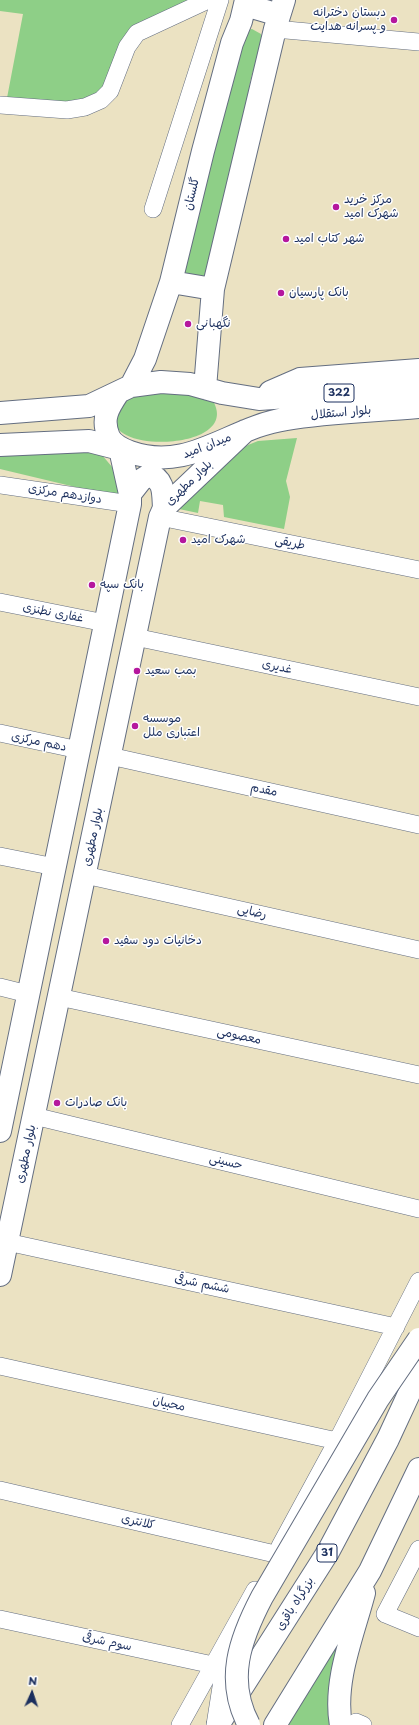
<!DOCTYPE html>
<meta charset="utf-8">
<style>
body{margin:0}
#map{position:relative;width:419px;height:1725px;overflow:hidden;background:#ebe2c2;font-family:"Playpen Sans",sans-serif}
canvas{display:block}
.north{position:absolute;left:12px;top:1673px;width:40px;height:40px;-webkit-text-stroke:3px #fff;paint-order:stroke;rotate:3deg;font-size:11px;font-weight:700;line-height:16px;text-align:center;color:#1b2f5e}
.north::after{content:'';display:block;margin:auto;width:14px;height:18px;background:#1b2f5e;clip-path:polygon(50% 0,100% 100%,50% 72%,0 100%)}
</style>
<div id="map">
<canvas width="419" height="1725"></canvas>
<div class="north">N</div>
</div>
<script>
const c = document.querySelector('canvas').getContext('2d');
c.lineJoin = 'round';
function paint(path, color) { c.fillStyle = color; c.fill(path, 'evenodd'); }
function trace(path, color, width, dash) { c.strokeStyle = color; c.lineWidth = width; c.lineCap = dash ? 'butt' : 'round'; c.setLineDash(dash || []); c.stroke(path); }
function drawText(font, color, halo, rows, align = 'center') {
  c.font = font + ' "Playpen Sans","Playpen Sans Arabic",sans-serif'; c.lineWidth = 3; c.setLineDash([]); c.textBaseline = 'middle'; c.strokeStyle = halo; c.fillStyle = color; for (const [text, x, y, turn = 0] of rows) {
    c.save(); c.translate(x, y); c.rotate((+turn || 0) * Math.PI / 180); c.textAlign = isNaN(turn) ? turn : align; if (halo) c.strokeText(text, 0, 0); c.fillText(text, 0, 0); c.restore();
  }
}
const green = new Path2D(`
 M0 0H195L140 22 101 93 74 104 7 98 23 14 0 11Z
 M252 29 261 34C263 49 250 73 249 91L207 274 201 278 186 275 184 272 208 169 247 30Z
 M169 389 213 401C242 451 103 454 116 416 124 393 148 393 169 389Z
 M297 438 286 481 290 497 284 529 224 517 223 505 200 501 198 513 179 509 183 500 236 452 248 445 258 441Z
 M88 446 102 455 118 474 119 493 113 496 0 469V452Z
 M347 1629C335 1661 323 1691 330 1725H287Z`);
const minor = new Path2D(`
 M275 29 419 42
 M0 105 67 110 85 107 101 100 110 91 127 47 137 33 208 0
 M153 209 220 0
 M0 485 130 504
 M160 517 419 570
 M0 602 105 623
 M135 637 419 697
 M0 733 79 750
 M110 756 419 825
 M0 856 55 867
 M85 875 419 950
 M0 987 28 994
 M59 997 419 1075
 M34 1116 419 1209
 M7 1242 396 1327
 M0 1366 337 1441
 M0 1490 275 1554
 M280 1546 337 1441 419 1281
 M419 1549 385 1614 419 1628
 M0 1619 213 1665
 M356 1722 363 1725
 M180 1725 255 1590
 M215 1725 227 1649`);
const major = new Path2D(`
 M245 5 279 15
 M171 282 213 289
 M131 386 145 359 171 282 203 151 232 43 241 21 246 0
 M205 388 213 289 275 29 284 0
 M270 392 300 379 419 370
 M118 393C108 408 101 419 109 437 113 445 122 449 130 452 190 473 230 427 286 419 330 412 375 411 419 407
 M0 413 89 406 131 386 161 382 190 384 222 393 259 399 419 388
 M0 445 89 441 120 449 130 494V504L0 1131
 M130 494 141 480 149 475C165 479 163 495 164 508
 M0 1275 160 517 164 508 245 431`);
const highway = new Path2D(`
 M218 1725 328 1552 388 1439 419 1372
 M275 1725 370 1571 419 1469
 M341 1725C333 1682 353 1635 364 1593`);
const highwayBridge = new Path2D(`
 M249 1725C225 1680 240 1639 262 1597L378 1399 419 1339`);
const markers = [
 [394,20,4,"#b5179e"],
 [336,207,4,"#b5179e"],
 [286,239,4,"#b5179e"],
 [281,293,4,"#b5179e"],
 [188,324,4,"#b5179e"],
 [183,540,4,"#b5179e"],
 [92,585,4,"#b5179e"],
 [137,671,4,"#b5179e"],
 [135,726,4,"#b5179e"],
 [106,941,4,"#b5179e"],
 [57,1103,4,"#b5179e"]
];
const shields = [
 [339,393,30],
 [327,1553,20]
];
const shieldNames = [
 ["322",339,393],
 ["31",327,1553]
];
const poiNames = [
 ["دبستان دخترانه",386,13,"right"],
 ["و پسرانه هدایت",386,27,"right"],
 ["مرکز خرید",344,200],
 ["شهرک امید",344,214],
 ["شهر کتاب امید",294,239],
 ["بانک پارسیان",289,293],
 ["نگهبانی",196,324],
 ["شهرک امید",191,540],
 ["بانک سپه",100,585],
 ["بمب سعید",145,671],
 ["موسسه",143,719],
 ["اعتباری ملل",143,733],
 ["دخانیات دود سفید",114,941],
 ["بانک صادرات",65,1103]
];
const streetNames = [
 ["گلستان",192,194,-76],
 ["بلوار استقلال",341,413,-5],
 ["میدان امید",207,446,-21],
 ["بلوار مطهری",189,483,-44],
 ["دوازدهم مرکزی",65,494,9],
 ["طریقی",290,543,12],
 ["غفاری نطنزی",53,613,11],
 ["غدیری",277,667,12],
 ["دهم مرکزی",39,742,12],
 ["مقدم",264,790,12],
 ["بلوار مطهری",93,837,-78],
 ["رضایی",252,912,13],
 ["معصومی",239,1036,12],
 ["بلوار مطهری",26,1154,-78],
 ["حسینی",226,1162,14],
 ["ششم شرقی",202,1284,12],
 ["محبیان",169,1404,13],
 ["کلانتری",138,1522,13],
 ["بزرگراه باقری",295,1604,-58],
 ["سوم شرقی",107,1642,12]
];
paint(green, '#8ecf87');
trace(minor, '#646e81', 18);
trace(major, '#646e81', 24);
trace(highway, '#646e81', 24);
trace(minor, '#fff', 17);
trace(major, '#fff', 22);
trace(highway, '#fff', 22);
trace(highwayBridge, '#646e81', 24, []);
trace(highwayBridge, '#fff', 22);
for (const [x, y, r, color] of markers) { const dot = new Path2D(); dot.arc(x, y, r, 0, 2 * Math.PI); c.fillStyle = color; c.fill(dot); trace(dot, '#fff', 1.5); }
for (const [x, y, w] of shields) { const box = new Path2D(); box.roundRect(x - w / 2, y - 9, w, 18, 3); c.fillStyle = '#fff'; c.fill(box); trace(box, '#1b2f5e', 1); }
drawText('bold 11px', '#1b2f5e', null, shieldNames);
drawText('12px', '#1b2f5e', '#fff', poiNames, 'left');
drawText('12px', '#1b2f5e', '#fff', streetNames);
</script>
